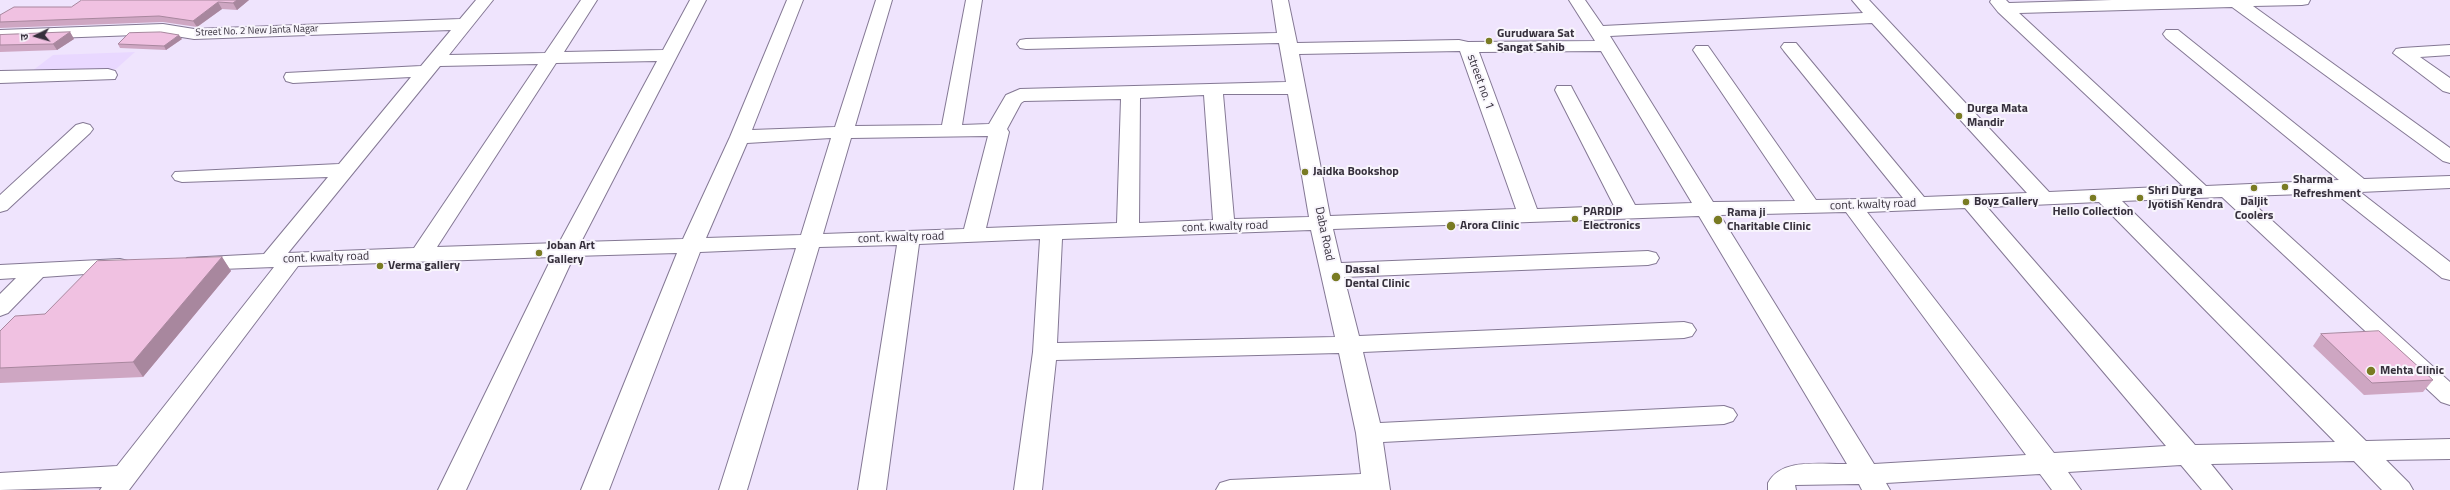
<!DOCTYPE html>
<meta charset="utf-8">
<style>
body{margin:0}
#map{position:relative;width:2450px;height:490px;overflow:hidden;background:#efe4fd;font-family:"Titillium Web","Noto Sans Devanagari",sans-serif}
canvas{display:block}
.north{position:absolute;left:16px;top:16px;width:40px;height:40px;-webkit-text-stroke:3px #f8f5fc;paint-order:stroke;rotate:265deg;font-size:11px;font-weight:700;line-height:16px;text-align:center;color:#36303c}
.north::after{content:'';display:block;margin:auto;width:14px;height:18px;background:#36303c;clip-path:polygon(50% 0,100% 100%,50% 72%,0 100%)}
</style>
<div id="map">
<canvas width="2450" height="490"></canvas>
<div class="north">उ</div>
</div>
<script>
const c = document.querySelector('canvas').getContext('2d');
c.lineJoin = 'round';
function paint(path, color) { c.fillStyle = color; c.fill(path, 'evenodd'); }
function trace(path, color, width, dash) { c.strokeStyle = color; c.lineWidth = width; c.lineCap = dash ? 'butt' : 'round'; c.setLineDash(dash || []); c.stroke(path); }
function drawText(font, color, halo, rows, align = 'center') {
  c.font = font + ' "Titillium Web",sans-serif'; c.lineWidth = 4; c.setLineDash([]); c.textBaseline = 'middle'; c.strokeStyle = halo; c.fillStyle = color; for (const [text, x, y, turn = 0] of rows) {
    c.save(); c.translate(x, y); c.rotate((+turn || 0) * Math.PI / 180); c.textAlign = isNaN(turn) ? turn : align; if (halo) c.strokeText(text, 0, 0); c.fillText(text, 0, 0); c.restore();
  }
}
const built = new Path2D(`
 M135 52 116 69 32 71 53 55Z`);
const minor = new Path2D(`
 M476 0H493L449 55 545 53 581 0H597L564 52 663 50 690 0H706L581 242 683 239 730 137 787 0H803L752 130 835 127 876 0H892L855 126 942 125 966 0H982L962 125 989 124 1006 95 1020 89 1286 82 1279 43 1026 49 1020 48 1017 44 1020 40 1026 39 1277 33 1272 0H1288L1297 43 1459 40 1468 42 1595 41 1569 0H1585L1603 26 1863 13 1852 0H1869L2049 192 2183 186 1998 12 1990 2 1991 0H2006L2009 3 2112 0H2310L2308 4 2302 5 2253 6 2450 148V163L2443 161 2232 7 2019 13 2206 186 2339 180 2166 38 2163 34 2166 30H2178L2364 179 2450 176V188L2360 192 2450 262V280L2442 278 2335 193 2245 196 2450 382V405L2441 402 2222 197 2122 201 2366 441 2450 439V459L2386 460 2409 483 2413 490H2382L2354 461 2211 464 2232 490H2202L2181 465 2068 472 2081 490H2052L2040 474 1886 483 1890 490H1862L1859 484 1795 485 1796 490H1768V483C1782 457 1821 465 1847 464L1699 216 1333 229 1341 263 1648 251 1656 253 1659 258 1656 263 1648 265 1344 277 1359 336 1684 322 1692 324 1696 330 1692 336 1684 338 1363 352 1380 423 1724 406 1733 409 1737 415 1733 421 1724 424 1383 442 1390 490H1216L1220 483 1230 480 1361 474 1356 433 1339 353 1056 360 1042 490H1014L1033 352 1040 239 919 244 886 490H858L897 245 819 247 747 490H719L796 248 700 252 609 490H581L677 253 574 256 466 490H438L552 257 298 266 129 490H100L102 487 0 490V473L117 466 274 267 195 270 187 268 184 263 187 258 264 254 328 177 182 182 175 180 172 176 175 172 339 164 411 77 293 83 286 81 284 77 286 73 421 66 451 30 194 39 163 34 0 40V30L163 24 194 29 460 19ZM1872 23 2027 193 1924 197 1796 43H1784L1781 47 1784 51 1903 198 1816 200 1708 46H1696L1693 50 1795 201 1713 202 1610 36ZM1460 51 1516 209 1330 216 1299 54ZM1601 51 1692 203 1635 205 1573 90 1571 86H1557L1555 90 1614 206 1537 209 1479 52ZM657 61 559 243 437 247 556 63ZM538 64 414 248 288 253 440 66ZM1223 94H1288L1309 217 1234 219ZM1204 95 1213 220 1139 223 1140 98ZM1121 99 1117 223 986 228 1009 132 1007 129 1021 103 1024 101ZM988 136 964 229 823 234 851 138ZM831 138 801 235 706 238 747 143ZM2099 202 2335 442 2195 445 1987 207ZM1965 208 2166 446 2054 453 1867 212ZM1846 212 2026 455 1874 464 1720 215ZM1311 230 1335 337 1057 343 1062 239Z
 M2450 45V55L2420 57 2450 78V93L2443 91 2393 53 2396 49 2402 48Z
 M108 69 115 71 117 75 115 79 0 83V71Z
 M83 123 90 125 93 129 90 133 7 210 0 212V195L76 125Z
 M120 259 128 261 131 266 128 271 43 277 8 313 0 316V294L16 278 0 279V265Z`);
const wall = new Path2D(`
 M249 0 237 10 222 9 197 27 163 22 0 28V15L71 7Z
 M70 32 74 39 57 50 0 52V35Z
 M182 39 166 50 120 48 118 44Z
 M222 257 231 271 143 377 0 383V331L45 314Z
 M2321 334 2433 380 2423 392 2364 395 2313 346Z`);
const shadedWall = new Path2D(`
 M237 0H249L237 10 233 3Z
 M218 2 222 9 197 27 193 21Z
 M70 32 74 39 57 50 53 44Z
 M179 35 182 39 166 50 164 46Z
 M222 257 231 271 143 377 133 362Z`);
const building = new Path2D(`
 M82 0H237L233 3 218 2 193 21 159 16 0 22V15L14 7H71Z
 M70 32 53 44 0 45V35Z
 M161 32 179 35 164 46 118 44 129 33Z
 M222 257 133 362 0 368V331L15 316 45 314 97 261Z
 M2379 331 2433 380 2372 383 2321 334Z`);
const markers = [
 [1489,41,4,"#797b23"],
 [1959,116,4,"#797b23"],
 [1305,172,4,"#797b23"],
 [2285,187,4,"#797b23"],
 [2254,188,4,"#797b23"],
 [2093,198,4,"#797b23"],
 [2140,198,4,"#797b23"],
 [1966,202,4,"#797b23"],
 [1575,219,4,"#797b23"],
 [1718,220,5,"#797b23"],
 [1451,226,5,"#797b23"],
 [539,253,4,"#797b23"],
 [380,266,4,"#797b23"],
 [1336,277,5,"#797b23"],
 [2371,371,5,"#797b23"]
];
const farStreetnames = [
 ["Street No. 2 New Janta Nagar",257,31,-2]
];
const poiNames = [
 ["Gurudwara Sat",1497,34],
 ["Sangat Sahib",1497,48],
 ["Durga Mata",1967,109],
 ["Mandir",1967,123],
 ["Jaidka Bookshop",1313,172],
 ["Sharma",2293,180],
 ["Refreshment",2293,194],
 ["Shri Durga",2148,191],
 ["Jyotish Kendra",2148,205],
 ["Boyz Gallery",1974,202],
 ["Daljit",2254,202,"center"],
 ["Coolers",2254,216,"center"],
 ["PARDIP",1583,212],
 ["Electronics",1583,226],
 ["Hello Collection",2093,212,"center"],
 ["Rama ji",1727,213],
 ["Charitable Clinic",1727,227],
 ["Arora Clinic",1460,226],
 ["Joban Art",547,246],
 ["Gallery",547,260],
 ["Verma gallery",388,266],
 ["Dassal",1345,270],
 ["Dental Clinic",1345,284],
 ["Mehta Clinic",2380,371]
];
const streetNames = [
 ["street no. 1",1480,82,70],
 ["cont. kwalty road",1873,205,-2],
 ["cont. kwalty road",1225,227,-2],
 ["Daba Road",1324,234,78],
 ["cont. kwalty road",901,238,-2],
 ["cont. kwalty road",326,258,-2]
];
paint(built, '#e9d8ff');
trace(minor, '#847894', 2);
paint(minor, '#fff');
paint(wall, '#cea6c2');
paint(shadedWall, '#a8879e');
paint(building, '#f0c1e1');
trace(building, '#a8879e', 1);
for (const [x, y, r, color] of markers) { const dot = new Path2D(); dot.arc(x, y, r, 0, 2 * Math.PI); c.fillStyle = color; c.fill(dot); trace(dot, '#f8f5fc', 1.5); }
drawText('10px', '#36303c', '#f8f5fc', farStreetnames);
drawText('bold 12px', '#36303c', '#f8f5fc', poiNames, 'left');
drawText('12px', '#36303c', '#f8f5fc', streetNames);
</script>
